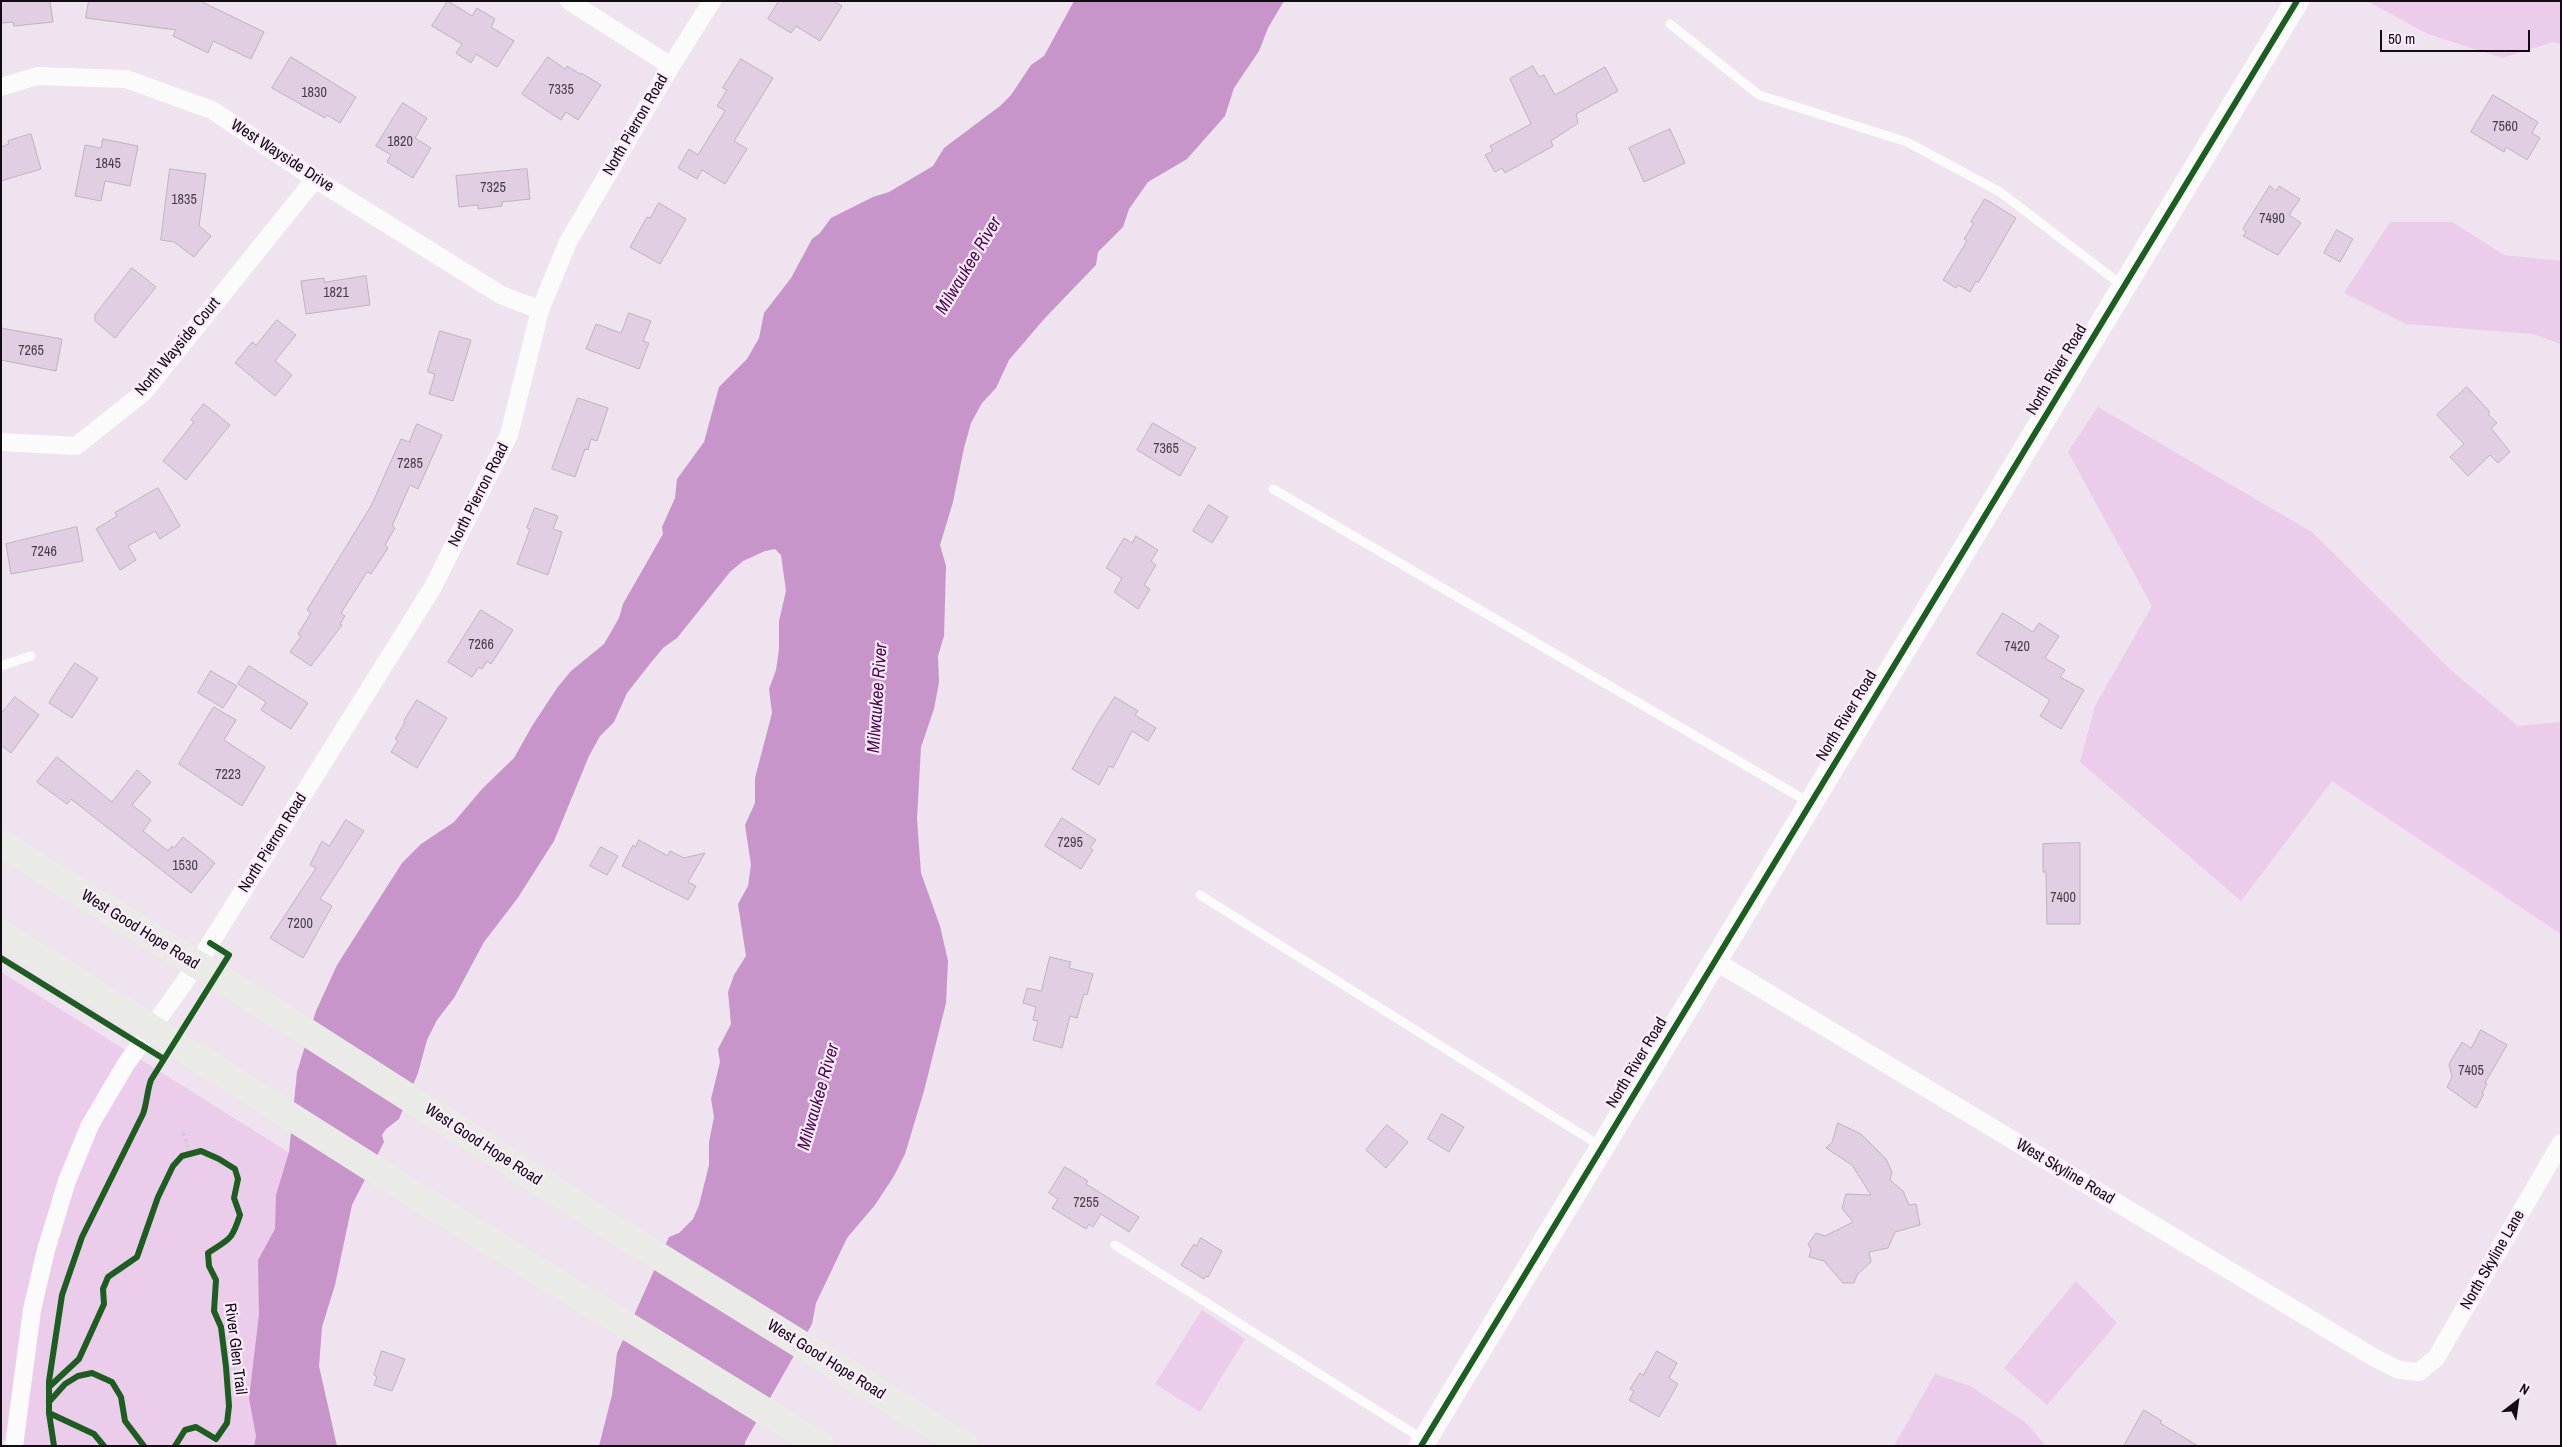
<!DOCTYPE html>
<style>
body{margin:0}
#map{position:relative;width:2562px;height:1447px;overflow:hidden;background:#eee3ee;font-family:"Archivo Narrow",sans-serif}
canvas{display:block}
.frame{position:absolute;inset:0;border:2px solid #110b12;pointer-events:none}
.north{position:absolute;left:2492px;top:1377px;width:50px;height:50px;-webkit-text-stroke:4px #fdecfd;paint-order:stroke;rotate:30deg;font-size:14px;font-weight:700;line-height:20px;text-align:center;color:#110b12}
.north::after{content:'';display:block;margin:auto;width:18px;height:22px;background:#110b12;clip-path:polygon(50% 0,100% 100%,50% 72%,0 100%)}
.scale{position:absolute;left:2380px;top:30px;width:150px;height:22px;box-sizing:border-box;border:2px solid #110b12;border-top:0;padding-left:6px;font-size:15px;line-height:18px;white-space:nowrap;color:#110b12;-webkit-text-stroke:4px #fdecfd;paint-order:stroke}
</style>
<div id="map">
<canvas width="2562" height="1447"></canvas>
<div class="frame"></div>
<div class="north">N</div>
<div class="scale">50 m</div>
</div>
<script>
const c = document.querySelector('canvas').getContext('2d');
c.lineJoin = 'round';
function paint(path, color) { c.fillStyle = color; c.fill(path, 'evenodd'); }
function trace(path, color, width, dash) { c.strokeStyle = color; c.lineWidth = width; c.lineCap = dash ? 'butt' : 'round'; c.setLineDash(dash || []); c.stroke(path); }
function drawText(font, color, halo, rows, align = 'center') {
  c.font = font + ' "Archivo Narrow",sans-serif'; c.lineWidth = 4.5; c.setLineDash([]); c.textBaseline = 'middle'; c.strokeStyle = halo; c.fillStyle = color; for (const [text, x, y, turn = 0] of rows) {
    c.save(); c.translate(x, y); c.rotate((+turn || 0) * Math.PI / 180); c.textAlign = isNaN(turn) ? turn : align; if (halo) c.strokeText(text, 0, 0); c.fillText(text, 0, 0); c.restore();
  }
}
const green = new Path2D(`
 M2367 1H2561V44L2553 42 2502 58 2428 34Z
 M2390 222H2452L2504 255 2561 261V344L2533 334 2406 324 2344 293Z
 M2098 407 2312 532 2452 671 2518 726 2561 722V934L2332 781 2241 901 2080 762 2095 706 2152 606 2068 452Z
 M1 972 328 1177 300 1446H13L1 1438Z
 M2076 1281 2117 1323 2047 1405 2004 1368Z
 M1202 1310 1245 1339 1200 1412 1155 1384Z
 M1935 1374 1970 1386 2025 1422 2046 1446H1894Z`);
const water = new Path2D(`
 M1074 1H1284L1268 28 1259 51 1234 88 1225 116 1187 159 1148 182 1129 209 1123 227 1098 252 1096 265 1045 318 1009 360 996 388 982 403 971 423 964 448 953 502 940 545 946 566 944 636 938 656 939 682 934 709 921 747 917 819 921 873 940 926 948 961 946 1003 924 1091 905 1154 894 1176 875 1205 847 1238 816 1303 812 1324 745 1442V1446H599L612 1395 617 1353 669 1237 679 1233 693 1219 699 1205 709 1165V1142L714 1117 711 1099 720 1062 718 1049 731 1024 728 992 734 975 746 956 738 904 748 886 751 865 745 825 755 803V778L772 713 769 689 776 670 779 649V621L786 591 781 555 775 549 765 551 743 561 730 572 677 638 663 648 649 665 627 693 614 722 600 736 589 756 554 841 517 899 484 942 454 998 437 1020 427 1040 418 1073 399 1119 386 1129 382 1135 384 1142 352 1205 335 1285 322 1327 319 1366 337 1446H254L256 1436 249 1398 259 1315 258 1260 275 1229 276 1195 289 1152 297 1072 316 1011 337 965 402 863 421 844 454 822 482 789 514 758 532 726 557 688 571 671 604 644 619 618 623 604 663 534 662 527 675 498 677 479 704 442 719 387 747 359 759 338 764 313 791 278 812 239 820 233 831 218 873 197 889 192 933 166 944 148 1000 106 1011 95 1031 65 1044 56Z`);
const building = new Path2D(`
 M1 1H50L53 22 14 26 13 22 1 23Z
 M89 1H200L264 32 251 59 213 41 208 53 173 36 176 30 86 18Z
 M448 1 472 16 477 8 495 19 491 27 514 41 497 67 476 54 471 63 456 53 462 44 432 26Z
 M779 1H833L842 6 820 41 796 26 791 33 768 19Z
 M291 57 356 97 340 123 327 115 325 118 272 88Z
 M548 57 565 69 567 66 580 74 581 73 601 85 578 120 566 112 561 120 522 94Z
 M741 59 773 78 734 141 747 149 725 184 702 170 697 179 678 168 689 149 698 155 725 111 717 106 727 90 723 88Z
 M1533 66 1539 77 1544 75 1555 95 1605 67 1618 91 1576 114 1578 123 1551 141 1553 146 1505 173 1502 168 1495 172 1485 155 1493 151 1490 146 1531 124 1510 79Z
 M2493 95 2538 122 2532 133 2540 138 2527 160 2506 147 2504 152 2471 132Z
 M403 103 427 118 415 138 431 148 413 178 387 162 391 155 376 146Z
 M1670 129 1685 163 1644 182 1629 148Z
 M31 134 41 169 1 181V147L9 144 8 141Z
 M103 139 138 146 130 186 105 181 101 201 75 196 85 145 101 148Z
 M170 169 206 174 199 226 211 236 194 257 174 242 161 240Z
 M527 169 530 199 502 202V206L478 209V205L459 207 456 176Z
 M2270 186 2276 191 2279 186 2300 199 2289 215 2301 223 2278 255 2243 236 2246 232 2243 229Z
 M1985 199 2016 218 1978 283 1976 281 1970 292 1958 285 1956 288 1943 280 1967 241 1964 239 1974 223 1971 222Z
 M659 203 686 219 660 264 630 247 647 217 650 218Z
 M2337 230 2353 239 2340 262 2324 253Z
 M132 268 156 287 115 338 95 321V315Z
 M366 276 370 305 306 314 301 281 324 278V282Z
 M629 313 651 321 643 341 649 343 639 369 586 349 596 324 621 333Z
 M277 320 296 335 275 361 292 375 275 396 235 363 252 342 256 345Z
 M1 328 62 339 56 371 1 360Z
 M440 331 471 340 453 401 429 394 435 374 428 372Z
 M2467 387 2490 412 2488 414 2497 423 2491 428 2510 452 2498 463 2490 455 2468 476 2450 457 2464 444 2437 415Z
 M578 398 608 408 597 441 591 439 588 450 585 449 575 477 552 469Z
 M204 404 230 425 186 480 163 461 194 422 191 420Z
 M1153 423 1196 448 1180 476 1137 450Z
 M417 424 442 435 418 489 410 485 392 526 395 528 385 545 388 548 371 574 367 572 341 613 345 616 340 624 342 625 311 666 290 652 301 636 298 634 311 613 307 610 371 506 401 439 409 442Z
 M158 488 180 526 160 539 155 531 128 546 136 560 120 570 96 529 117 516 115 513Z
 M1209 505 1228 517 1212 543 1193 531Z
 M535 508 558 516 553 529 562 532 548 575 517 564 530 529 527 528Z
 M77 527 83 561 11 574 6 544Z
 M1136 536 1158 550 1151 561 1156 565 1144 585 1150 589 1138 609 1114 592 1122 578 1106 568 1124 538 1132 543Z
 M481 610 513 630 491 664 487 661 482 669 479 667 472 677 448 662Z
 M2003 613 2033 632 2039 623 2059 636 2045 658 2065 670 2060 677 2084 690 2061 729 2040 716 2050 700 1977 654Z
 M75 663 98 678 72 718 49 703Z
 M249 666 308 703 291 729 261 710 266 702 238 684Z
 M211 671 237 686 223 708 198 693Z
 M15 697 39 715 11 753 1 745V714Z
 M1115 697 1138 711 1135 715 1156 728 1148 741 1132 731 1113 768 1109 766 1099 785 1072 769 1096 726Z
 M417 700 447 718 417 768 391 752 398 741 395 739 405 722 404 721Z
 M214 707 236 720 224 740 265 767 242 806 179 764Z
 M57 757 112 802 137 770 151 782 132 805 151 820 143 831 168 851 172 846 174 848 183 837 215 863 191 893 71 799 67 804 37 782Z
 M1062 818 1096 840 1090 848 1093 850 1081 869 1045 846Z
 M346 820 364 831 320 899 332 906 303 958 270 938 316 868 310 865 322 841 329 846Z
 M639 840 668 856 670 851 684 858 705 853 688 882 696 886 688 900 622 866 633 845 635 847Z
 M2080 843V924H2047L2046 872H2043V844Z
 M601 847 618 856 607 875 590 866Z
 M1050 957 1071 962 1069 968 1093 974 1087 995 1084 994 1077 1018 1070 1016 1062 1048 1033 1040 1038 1021 1033 1020 1036 1007 1023 1003 1027 988 1041 991Z
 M2481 1030 2507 1045 2485 1083 2487 1084 2482 1093 2484 1094 2476 1108 2447 1087 2452 1077 2449 1064 2462 1042 2471 1048Z
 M1442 1114 1464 1127 1449 1152 1428 1139Z
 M1838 1123 1861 1134 1886 1159 1892 1172 1890 1180 1903 1191 1909 1205 1916 1204 1920 1225 1895 1232 1888 1248 1869 1252 1871 1262 1857 1275 1854 1283H1843L1824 1261 1809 1257 1811 1249 1808 1244 1816 1233 1825 1236 1853 1222 1842 1208 1846 1194 1871 1195 1852 1165 1826 1148 1832 1142Z
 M1387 1125 1408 1142 1386 1168 1366 1150Z
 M1065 1167 1088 1181 1086 1184 1139 1217 1129 1232 1101 1214 1093 1227 1089 1224 1086 1229 1052 1208 1058 1199 1049 1193Z
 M1201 1238 1222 1251 1208 1277 1206 1276 1204 1279 1181 1265 1194 1244 1196 1246Z
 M382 1351 405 1359 392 1391 374 1385 377 1377 374 1375Z
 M1657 1351 1677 1363 1669 1378 1678 1384 1659 1417 1629 1400 1634 1391 1630 1389 1640 1373 1643 1375Z
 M2144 1410 2162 1421 2160 1423 2198 1446H2124Z`);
const path = new Path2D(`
 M183 1133 190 1152`);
const lane = new Path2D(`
 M1670 24 1759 95 1907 142 2000 192 2123 286
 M1273 489 1810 803
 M1 666 31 656
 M1200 895 1602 1147
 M1115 1245 1424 1440`);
const street = new Path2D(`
 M569 1 671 66
 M1 87 37 76 126 79 212 110 315 179 501 295 540 310
 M1 442 76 446 143 393 315 179
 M1715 961 2375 1358 2399 1370 2419 1372 2436 1358 2561 1143
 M14 1446 32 1310 46 1250 67 1181 90 1125 126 1064 196 966 433 587 509 435 540 310 568 242 671 66 712 1`);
const secondary = new Path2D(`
 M1421 1446 2297 1`);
const primary = new Path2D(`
 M1 844 289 1021 608 1225 965 1446
 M1 933 399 1185 821 1446`);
const cycleway = new Path2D(`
 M1 958 164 1059
 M49 1387 79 1359 104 1304 103 1289 108 1277 137 1257 158 1197 173 1166 182 1156 201 1151 219 1159 235 1169 238 1179 234 1198 240 1215C231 1242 230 1238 208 1253L209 1266 216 1280 214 1311 221 1327 226 1367 229 1406 227 1423 216 1439 196 1427 185 1430 175 1446
 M49 1402 65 1384 78 1376 92 1373 112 1382 121 1397 125 1421 144 1446
 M49 1413 94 1434 104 1446
 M54 1446 49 1413V1381L62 1295 82 1237 143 1114C147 1103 147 1091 151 1080L229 955 210 943
 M1421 1446 2297 1`);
const numberNames = [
 ["7335",561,90],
 ["1830",314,93],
 ["7560",2505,127],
 ["1820",400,142],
 ["1845",108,164],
 ["7325",493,188],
 ["1835",184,200],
 ["7490",2272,219],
 ["1821",336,293],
 ["7265",31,351],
 ["7365",1166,449],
 ["7285",410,464],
 ["7246",44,552],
 ["7266",481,645],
 ["7420",2017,647],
 ["7223",228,775],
 ["7295",1070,843],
 ["1530",185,866],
 ["7400",2063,898],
 ["7200",300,924],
 ["7405",2471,1071],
 ["7255",1086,1203]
];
const streetNames = [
 ["North Pierron Road",636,125,-60],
 ["West Wayside Drive",282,156,33],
 ["North Wayside Court",178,347,-50],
 ["North River Road",2057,370,-59],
 ["North Pierron Road",479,495,-63],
 ["North River Road",1847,716,-59],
 ["North Pierron Road",273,843,-58],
 ["West Good Hope Road",140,930,32],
 ["North River Road",1637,1063,-59],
 ["West Good Hope Road",483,1145,33],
 ["West Skyline Road",2065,1172,31],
 ["North Skyline Lane",2493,1260,-60],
 ["River Glen Trail",235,1349,83],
 ["West Good Hope Road",826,1360,32]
];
const waterNames = [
 ["Milwaukee River",969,266,-59],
 ["Milwaukee River",878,698,-86],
 ["Milwaukee River",819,1097,-74]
];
paint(green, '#ebcceb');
paint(water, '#c895ca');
paint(building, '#e2cee2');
trace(building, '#bcb3bc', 1);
trace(path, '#ccc8cc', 3, [2.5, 4]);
trace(lane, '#fcfbfc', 9);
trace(street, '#fcfbfc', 18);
trace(secondary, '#fcfbfc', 24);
trace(primary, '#eaeae6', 28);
trace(cycleway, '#1b5e20', 6);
drawText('14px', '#463d47', null, numberNames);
drawText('16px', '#110b12', '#fdecfd', streetNames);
drawText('italic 18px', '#4d0c51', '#fdecfd', waterNames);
</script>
